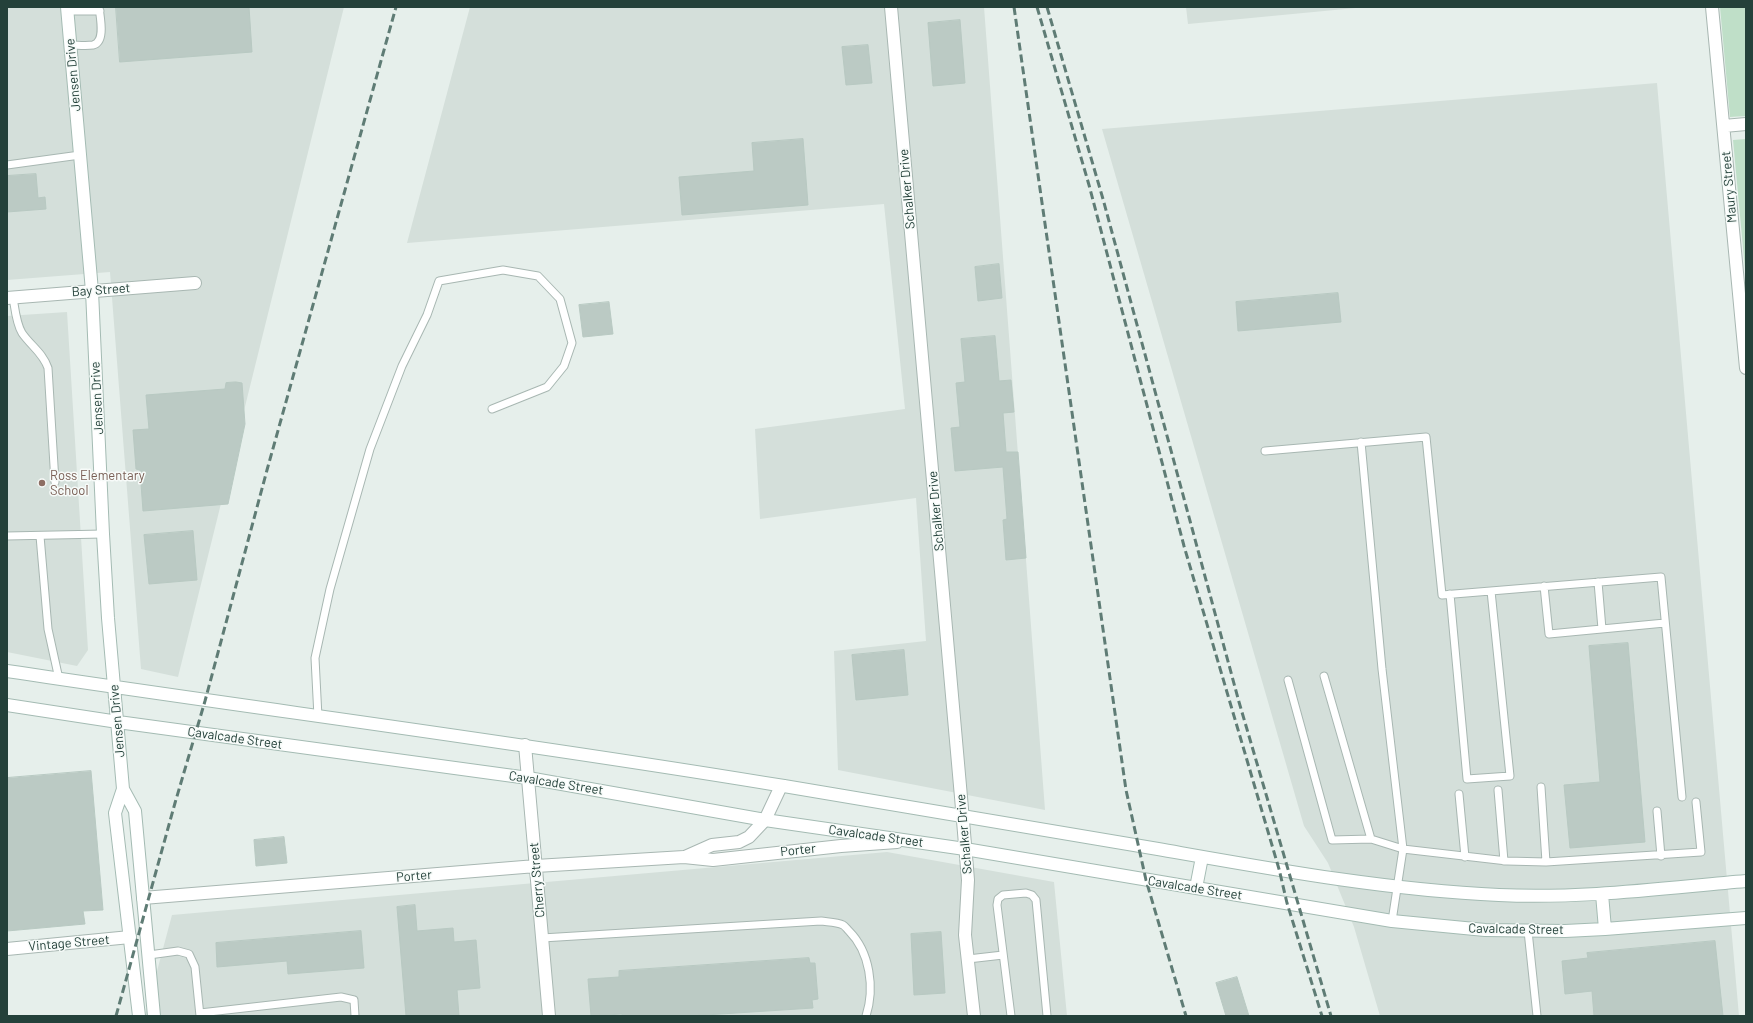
<!DOCTYPE html>
<style>
body{margin:0}
#map{position:relative;width:1753px;height:1023px;overflow:hidden;background:#e6efeb;font-family:Barlow,sans-serif}
canvas{display:block}
.frame{position:absolute;inset:0;border:8px solid #24413a;pointer-events:none}
</style>
<div id="map">
<canvas width="1753" height="1023"></canvas>
<div class="frame"></div>
</div>
<script>
const c = document.querySelector('canvas').getContext('2d');
c.lineJoin = 'round';
function paint(path, color) { c.fillStyle = color; c.fill(path, 'evenodd'); }
function trace(path, color, width, dash) { c.strokeStyle = color; c.lineWidth = width; c.lineCap = dash ? 'butt' : 'round'; c.setLineDash(dash || []); c.stroke(path); }
function drawText(font, color, halo, rows, align = 'center') {
  c.font = font + ' Barlow,sans-serif'; c.lineWidth = 3; c.setLineDash([]); c.textBaseline = 'middle'; c.strokeStyle = halo; c.fillStyle = color; for (const [text, x, y, turn = 0] of rows) {
    c.save(); c.translate(x, y); c.rotate((+turn || 0) * Math.PI / 180); c.textAlign = isNaN(turn) ? turn : align; if (halo) c.strokeText(text, 0, 0); c.fillText(text, 0, 0); c.restore();
  }
}
const built = new Path2D(`
 M7 7H344L178 677 141 669 110 272 7 280Z
 M470 7H984L1045 810 838 770 834 651 926 641 916 498 760 519 755 429 905 409 884 204 407 243Z
 M1186 7H1366L1188 24Z
 M1657 83 1739 1016H1380L1354 927 1328 863 1304 826 1102 129Z
 M67 312 88 650 77 666 7 652V316Z
 M887 852 1054 882 1067 1016H145L172 915Z`);
const green = new Path2D(`
 M1720 7H1746V116L1730 117Z
 M1746 139V280L1733 140Z`);
const building = new Path2D(`
 M116 7H249L252 52 120 62Z
 M960 20 965 83 933 86 928 23Z
 M868 45 872 83 846 85 842 47Z
 M803 139 808 205 682 215 679 177 754 171 752 143Z
 M36 174 38 198 45 197 46 209 7 212V176Z
 M999 264 1002 298 978 301 975 267Z
 M1338 293 1341 322 1238 331 1236 302Z
 M609 302 613 334 583 337 579 305Z
 M995 336 999 381 1011 380 1014 412 1003 413 1006 452H1018L1026 558 1006 560 1003 520 1007 519 1003 467 955 471 951 428 960 427 956 383 965 382 961 339Z
 M236 382 242 383 245 424 228 504 143 511 140 470 136 469 133 430 149 429 146 395 225 389 226 383Z
 M193 531 197 580 149 584 144 535Z
 M1628 643 1645 842 1570 848 1564 785 1600 782 1589 646Z
 M904 650 908 695 856 700 852 655Z
 M91 771 103 910 83 911 85 924 7 931V778Z
 M284 837 287 863 256 866 254 840Z
 M415 905 417 931 453 928 454 942 476 940 480 988 457 990 459 1016H406L397 907Z
 M361 931 364 968 288 974 287 961 217 967 216 943Z
 M941 932 945 993 914 995 911 934Z
 M1715 941 1723 1016H1594L1592 991 1565 994 1562 961 1588 958 1587 953Z
 M809 958 810 963H815L818 999 812 1000 813 1008 690 1016H622V1014L591 1016 588 979 619 977V971Z
 M1237 977 1249 1016H1226L1216 983Z`);
const lane = new Path2D(`
 M67 11H100
 M70 45C77 45 86 46 93 45 106 42 100 17 99 7
 M7 165 80 155
 M13 297C15 309 16 323 22 333 31 346 43 353 48 368L55 482
 M1361 442 1382 669 1403 849 1392 921
 M1265 451 1426 437 1442 595 1661 577 1682 797
 M7 536 103 534
 M40 536 48 629 59 679
 M1598 582 1602 629
 M1544 586 1549 634 1665 623
 M1450 594 1467 779 1510 776 1491 591
 M1324 676 1371 839
 M1288 680 1332 840 1371 839 1403 849 1507 861 1546 862 1701 852 1696 802
 M318 717 315 658 330 589 370 449 402 366 427 315 439 281 503 270 538 276 560 299 572 343 564 366 547 387 492 409
 M1541 787 1546 862
 M1498 790 1504 861
 M1459 794 1465 857
 M1657 811 1661 856
 M1528 931 1537 1016
 M542 938 821 921C827 922 837 922 843 925 845 926 847 929 849 931 870 952 875 988 866 1016
 M149 955 178 951 189 954 195 967 200 1016
 M968 959 1003 955
 M200 1013 341 997 354 1000 355 1016
 M1011 1016 997 905 998 899 1003 895 1026 893 1032 895 1036 900 1047 1016`);
const street = new Path2D(`
 M891 7 961 797 968 880 965 935 974 1016
 M1712 7 1746 368
 M1724 126 1746 124
 M7 298 195 283
 M525 745 549 1016
 M685 857 712 845 739 842 749 837 765 820 781 786
 M143 898 536 866 684 857 713 860 841 846 897 842
 M7 949 130 937`);
const secondary = new Path2D(`
 M67 7 92 291 103 534 108 618 123 789 135 811 154 1016
 M7 671C266 710 526 743 784 786 909 807 1034 828 1158 849 1272 869 1385 890 1499 895 1582 899 1664 888 1746 881
 M7 705 118 722 528 778 765 820 965 849 1392 921 1485 930 1565 931 1605 929 1746 918
 M123 789 115 813 139 1016
 M1196 888 1202 857
 M1602 894 1605 929`);
const rail = new Path2D(`
 M1014 7 1126 790 1146 880 1186 1016
 M1037 7 1089 185 1184 546 1279 869 1287 903 1322 1016
 M1047 7 1103 199 1239 702 1331 1016
 M116 1016 175 803 205 701 267 470 396 7`);
const markers = [
 [42,483,4,"#8d6e63"]
];
const streetNames = [
 ["Jensen Drive",73,75,-95],
 ["Maury Street",1729,187,-95],
 ["Schalker Drive",907,189,-95],
 ["Bay Street",101,290,-4],
 ["Jensen Drive",97,398,-93],
 ["Schalker Drive",936,511,-95],
 ["Jensen Drive",117,721,-95],
 ["Cavalcade Street",235,738,8],
 ["Cavalcade Street",556,783,9],
 ["Schalker Drive",964,834,-95],
 ["Cavalcade Street",876,836,8],
 ["Porter",798,850,-6],
 ["Porter",414,876,-5],
 ["Cherry Street",537,880,-95],
 ["Cavalcade Street",1195,888,9],
 ["Cavalcade Street",1516,929,1],
 ["Vintage Street",69,943,-5]
];
const educationNames = [
 ["Ross Elementary",50,476],
 ["School",50,491]
];
paint(built, '#d4dfda');
paint(green, '#bfdfc8');
paint(building, '#bbcac4');
trace(building, '#b8c9c2', 1);
trace(lane, '#a8b7b2', 9);
trace(street, '#a8b7b2', 14);
trace(secondary, '#a4bbb3', 14);
trace(lane, '#fff', 7);
trace(street, '#fff', 12);
trace(secondary, '#fff', 12);
trace(rail, '#5f7c75', 3, [8, 4]);
for (const [x, y, r, color] of markers) { const dot = new Path2D(); dot.arc(x, y, r, 0, 2 * Math.PI); c.fillStyle = color; c.fill(dot); trace(dot, '#f7fbf9', 1.5); }
drawText('13px', '#24413a', '#f7fbf9', streetNames);
drawText('13px', '#785e54', '#f7fbf9', educationNames, 'left');
</script>
